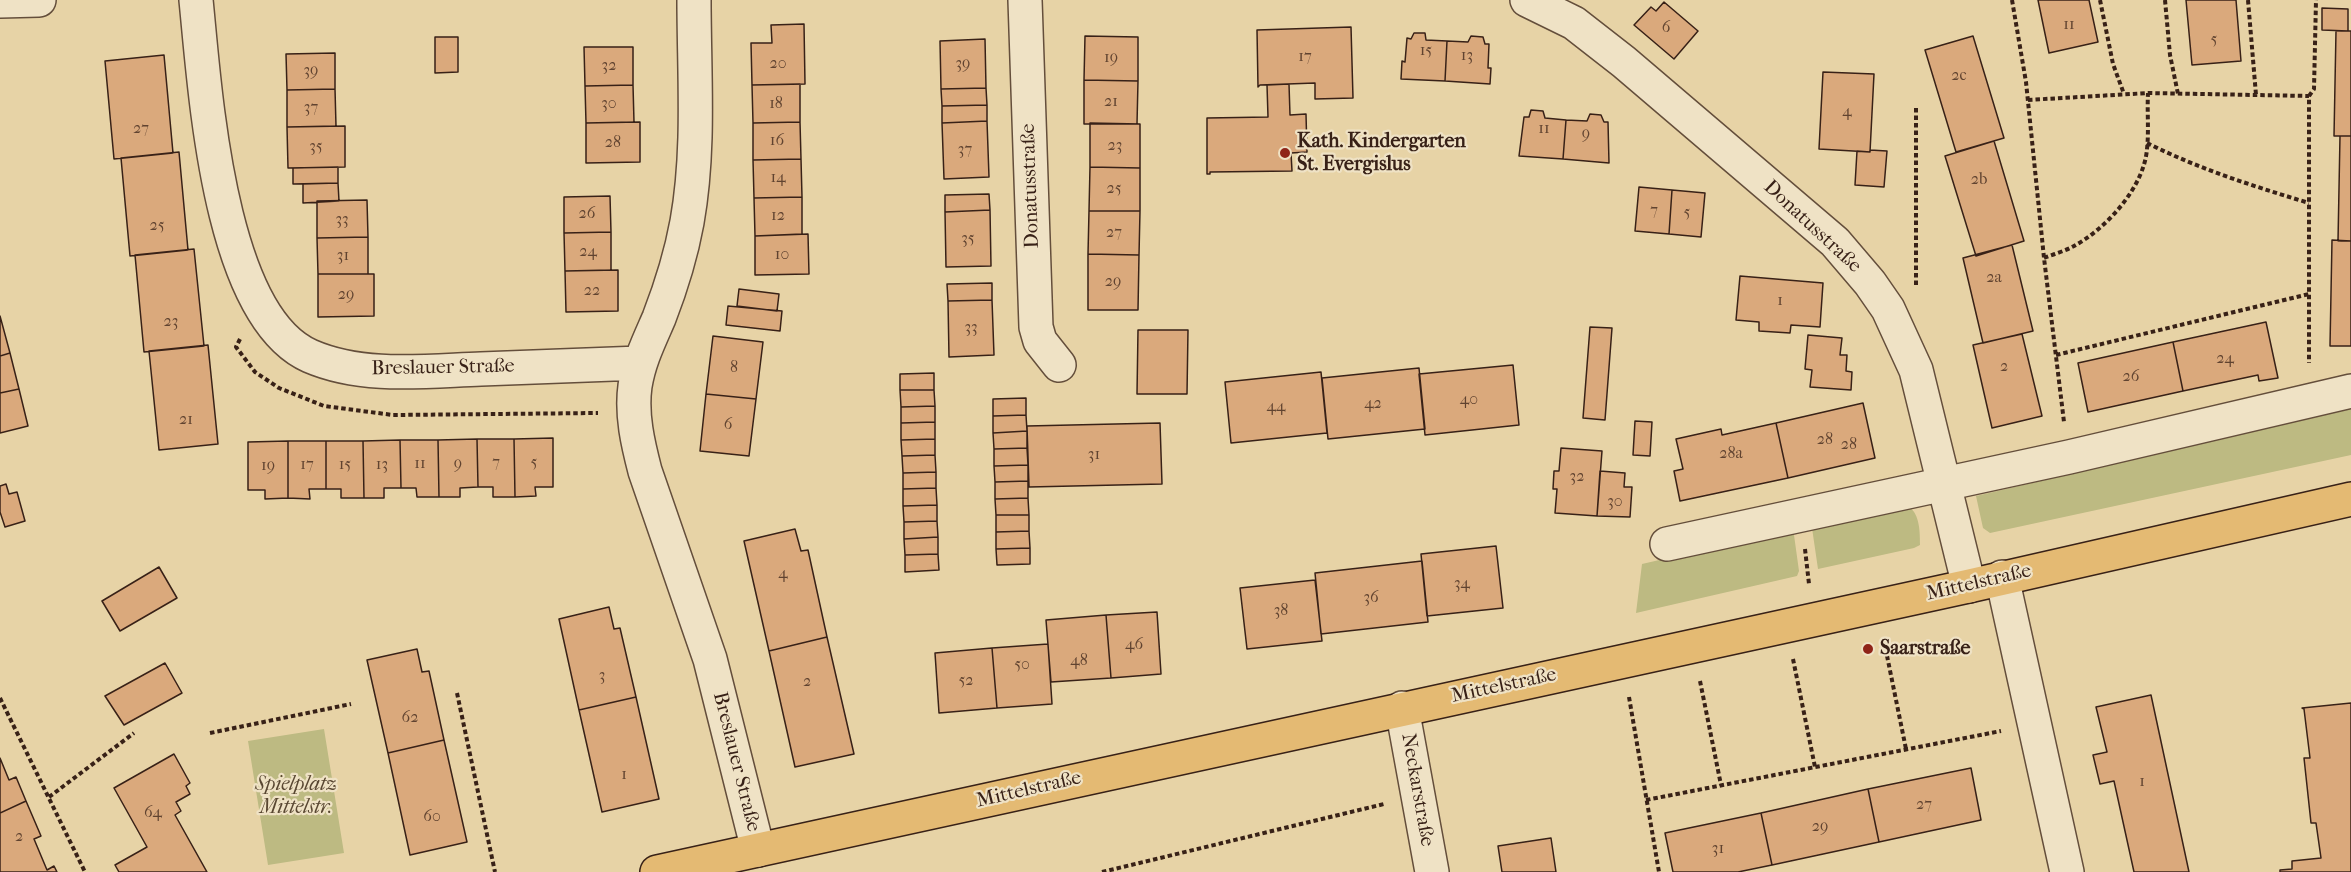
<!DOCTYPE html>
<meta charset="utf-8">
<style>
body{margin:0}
canvas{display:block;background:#e7d3a6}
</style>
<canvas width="2351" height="872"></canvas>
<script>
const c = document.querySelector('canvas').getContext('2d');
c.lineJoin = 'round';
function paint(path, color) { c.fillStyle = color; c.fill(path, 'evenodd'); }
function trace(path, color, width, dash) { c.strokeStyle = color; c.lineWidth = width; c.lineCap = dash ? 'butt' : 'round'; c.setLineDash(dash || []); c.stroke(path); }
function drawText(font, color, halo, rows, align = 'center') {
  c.font = font + ' "IM FELL French Canon",serif'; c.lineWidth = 4.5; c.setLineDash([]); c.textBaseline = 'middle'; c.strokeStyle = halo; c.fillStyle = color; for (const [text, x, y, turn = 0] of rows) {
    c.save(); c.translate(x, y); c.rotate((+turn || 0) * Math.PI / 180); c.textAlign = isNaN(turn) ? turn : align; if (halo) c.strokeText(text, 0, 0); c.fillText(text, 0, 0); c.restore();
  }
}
const green = new Path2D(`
 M2351 409V455L1990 533 1983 528 1976 496Z
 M1909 507C1920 514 1920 533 1920 545L1914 548 1818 569 1812 528Z
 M1785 531H1791L1794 535 1799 571 1797 576 1636 613 1642 564Z
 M324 729 344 853 268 865 248 741Z`);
const building = new Path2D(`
 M2038 0H2089L2098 42 2049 53Z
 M2186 0H2236L2241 61 2192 65Z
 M1664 2 1698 31 1674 59 1634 25 1651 7 1656 11Z
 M2322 8 2348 9V31L2322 30Z
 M804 24 805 84 752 85 751 43H772L771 25Z
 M1351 27 1353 98 1315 99V83L1260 85 1258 87 1257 30Z
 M2336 31H2351V136H2334Z
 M1414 33H1425L1426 40 1447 41 1445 81 1401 79 1402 61 1405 62 1407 38 1411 39Z
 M1085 36 1138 37V81L1084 80Z
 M1471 36 1483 37 1485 44H1489L1488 68H1491L1490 84 1445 81 1447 41 1468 42Z
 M1973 36 2004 138 1956 152 1925 50Z
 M435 37H458V72L435 73Z
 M985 39 986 88 941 89 940 41Z
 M584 47H633V85L585 86Z
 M335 53V89L287 90 286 54Z
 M164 55 173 153 114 159 105 61Z
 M1823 72 1874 74 1870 152 1819 149Z
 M1084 80 1138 81 1137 124H1084Z
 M800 84V122L753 123 752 85Z
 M1289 84 1290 115 1306 114 1307 152 1291 153 1292 171 1210 172V174H1207V118L1268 117 1267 85Z
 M633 85 634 122 586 123 585 86Z
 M986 88 987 105 942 106 941 89Z
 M335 89 336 126 287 127V90Z
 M987 105V121L942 123V106Z
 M1531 110 1543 111 1545 118 1566 120 1563 159 1519 156 1524 117H1529Z
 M1590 114 1601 115 1604 122H1608L1609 163 1563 159 1566 120 1587 121Z
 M987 121 989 177 944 179 942 123Z
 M640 122V162L586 163V123Z
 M800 122 801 159 753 160V123Z
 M1090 123 1140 124V168L1090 167Z
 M345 126V167L288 168 287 127Z
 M2340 136H2351V241H2338Z
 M1994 141 2024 241 1976 256 1945 156Z
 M1870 150 1887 151 1884 187 1855 185 1857 151 1870 152Z
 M179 152 188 250 130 256 121 158Z
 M801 159 802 197 754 198 753 160Z
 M338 167V183L293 184V168Z
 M1090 167 1140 168V211H1089Z
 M338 183 339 201 303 203V184Z
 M1639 187 1672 190 1669 234 1635 231Z
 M1672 190 1705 193 1701 237 1669 234Z
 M989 194 990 210 945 212V195Z
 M610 196 611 232 564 233V197Z
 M802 197V234L755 236 754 198Z
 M367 200 368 237 317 238V201Z
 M990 210 991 266 946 267 945 212Z
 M1089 211H1140L1139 255 1088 254Z
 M611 232V270L565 271 564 233Z
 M808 234 809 274 755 275V236Z
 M368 237V274H318L317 238Z
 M2332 240 2351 241V346H2330Z
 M2012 245 2033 331 1983 343 1963 258Z
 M194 249 204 346 144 352 135 255Z
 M1088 254 1139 255 1138 310H1088Z
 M618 270V311L566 312 565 271Z
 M318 274H374V316L318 317Z
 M1740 276 1823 283 1820 327 1791 325 1790 333 1759 331V322L1736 320Z
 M992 283V300L948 301 947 284Z
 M739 289 779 294 777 311 737 306Z
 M992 300 994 355 949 357 948 301Z
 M728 306 782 311 780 331 726 325Z
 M0 316 10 353 0 356Z
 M2266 322 2278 378 2259 381 2258 375 2183 391 2173 342Z
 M1590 327 1612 328 1605 420 1583 418Z
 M1138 330H1188L1187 394H1137Z
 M2022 334 2042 416 1992 428 1973 345Z
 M1808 335 1842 338 1840 355H1847L1846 371 1852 372 1851 390 1810 387 1812 370 1805 369Z
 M713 336 763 342 756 399 706 394Z
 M2173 342 2183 391 2088 412 2078 363Z
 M208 345 218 444 159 450 149 351Z
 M10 353 19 389 0 393V356Z
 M1513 365 1519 425 1425 435 1419 374Z
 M1419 368 1425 429 1328 439 1322 378Z
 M1321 372 1327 433 1231 443 1225 382Z
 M934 373V390H900V374Z
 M19 389 28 426 0 433V393Z
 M900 390H934L935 406 901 407Z
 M706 394 756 399 749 456 700 451Z
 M1026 398V415L993 416V399Z
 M1863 403 1875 458 1788 478 1776 423Z
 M935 406V422L901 423V407Z
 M1026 415 1027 431 993 433V416Z
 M1635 421 1652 422 1650 456 1633 455Z
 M935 422V439L901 440V423Z
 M1160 423 1162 484 1029 487 1027 426Z
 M1776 423 1788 478 1680 501 1674 471 1683 469 1676 439 1721 429 1722 435Z
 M1027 431V448L994 449 993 433Z
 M553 438V487H535L536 496 515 497 514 439Z
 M477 439H514L515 497H493V487H478Z
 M477 439 478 487 460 488V497H439L438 440Z
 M935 439V455L902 456 901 440Z
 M400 440H438L439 497H417L416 488H401Z
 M400 440 401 488H384V498H364L363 441Z
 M288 441V498L265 499V490H248V442Z
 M288 441H326V489H309L310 499 288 498Z
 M326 441H363L364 498H341V489H326Z
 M1027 448 1028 465 994 466V449Z
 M1561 448 1602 451 1597 516 1555 513 1557 489H1553L1554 471H1559Z
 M935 455 936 472 903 473 902 456Z
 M1028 465V481L995 482 994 466Z
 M1600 471 1625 473 1624 487H1632L1630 517 1597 516Z
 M936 472V488L903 489V473Z
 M1028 481V498L995 499V482Z
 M6 484 9 494 17 492 25 521 5 527 0 512V486Z
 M936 488 937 505 903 506V489Z
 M1028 498 1029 515H996L995 499Z
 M937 505V521L904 522 903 506Z
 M996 515H1029V531L996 532Z
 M937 521 938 537 904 539V522Z
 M795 529 801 551 808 550 827 637 769 651 744 541Z
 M1029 531 1030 548 996 549V532Z
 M938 537V554L905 555 904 539Z
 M1496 546 1503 608 1427 616 1421 554Z
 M1030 548V564L997 565 996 549Z
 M938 554 939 570 905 572V555Z
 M1422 561 1428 622 1321 634 1315 573Z
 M159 567 177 598 120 631 102 601Z
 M1315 580 1322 641 1247 649 1240 588Z
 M609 607 614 629 620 628 636 697 579 710 559 619Z
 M1157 612 1161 674 1111 678 1106 615Z
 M1106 615 1111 678 1051 682 1046 620Z
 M827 637 854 754 795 767 769 651Z
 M1048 644 1052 704 997 708 992 648Z
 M992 648 997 708 939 713 935 653Z
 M417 649 422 672 429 671 444 740 388 753 367 660Z
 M165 663 182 693 124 725 105 696Z
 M2151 695 2189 872H2134L2114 781 2100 784 2093 755 2107 752 2096 707Z
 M636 697 659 799 602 812 579 710Z
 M2351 703V872H2280V870L2292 869V861L2321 858 2316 823H2311L2304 758H2310L2304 709 2302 708Z
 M444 740 467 842 410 855 388 753Z
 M174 754 190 783 186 786 190 794 176 802 181 811 175 815 207 872H119L115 865 147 847 114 788Z
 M0 758 9 780 16 777 26 801 0 813Z
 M1971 768 1981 820 1879 842 1868 789Z
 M1868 789 1879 842 1772 865 1761 813Z
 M26 801 41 836 34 839 47 870 54 866 57 872H0V813Z
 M1761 813 1772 865 1738 872H1673L1665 833Z
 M1551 838 1556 872H1502L1498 846Z`);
const path = new Path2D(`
 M2012 0 2026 82 2044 258 2064 422
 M2100 0 2113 64 2124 94
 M2165 0 2170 55 2178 94
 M2248 0 2256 95
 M2309 96 2314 89 2316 0
 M2028 100 2148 93 2309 96V363
 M2147 143C2199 169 2253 186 2309 203
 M2044 258C2054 254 2065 251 2074 246 2107 228 2144 187 2147 149 2149 131 2147 111 2148 93
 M1916 285V107
 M240 339 236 347 255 372 279 388 324 406 393 415 598 413
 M2056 355 2309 294
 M1805 549 1809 584
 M1884 641 1906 749
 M1793 659 1815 767
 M1700 681 1721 785
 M457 693 495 872
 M1629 697 1659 872
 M0 698 85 872
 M210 733 351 704
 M49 797 134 733
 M1646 800 2001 731
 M1102 872 1384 804`);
const minor = new Path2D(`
 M196 0C205 88 218 315 310 356 363 379 425 371 481 369 534 367 587 365 640 363
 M694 0C694 73 700 150 687 222 681 255 671 287 659 318 649 341 639 361 635 386 631 415 638 444 645 471L710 659 758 850
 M1025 0 1036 327 1040 341 1059 365
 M1527 0 1574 23 1624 62 1835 242 1870 283 1888 309 1916 370 1969 586
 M0 1 39 0
 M1667 544 2069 457 2351 391
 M2002 577 2067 872
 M1402 708 1432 872`);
const major = new Path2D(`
 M657 872 1969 586 2351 499`);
const markers = [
 [1285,153,6,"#8f2418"],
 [1868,649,6,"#8f2418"]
];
const numberNames = [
 ["11",2069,25],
 ["6",1666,28],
 ["5",2214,40],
 ["15",1426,51],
 ["13",1467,56],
 ["17",1305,57],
 ["19",1111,58],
 ["20",778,64],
 ["39",963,64],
 ["32",609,66],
 ["39",311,71],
 ["2c",1959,76],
 ["21",1111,102],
 ["30",609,104],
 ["18",776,104],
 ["37",311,108],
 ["4",1847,112],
 ["27",141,129],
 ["11",1544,129],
 ["9",1586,134],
 ["16",777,141],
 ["28",613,143],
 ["23",1115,146],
 ["35",316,147],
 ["37",965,150],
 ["14",778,178],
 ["2b",1979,180],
 ["25",1114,189],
 ["7",1654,211],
 ["5",1687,213],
 ["26",587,214],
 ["12",778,216],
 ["33",342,220],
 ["25",157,226],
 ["27",1114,233],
 ["35",968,239],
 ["24",588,252],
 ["10",782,255],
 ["31",343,256],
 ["2a",1994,278],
 ["29",1113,282],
 ["22",592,291],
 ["29",346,295],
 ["1",1780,301],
 ["23",171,322],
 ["33",971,328],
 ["24",2225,359],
 ["2",2004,367],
 ["8",734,368],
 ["26",2131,377],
 ["40",1469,400],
 ["42",1373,404],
 ["44",1276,407],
 ["21",186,420],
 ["6",728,425],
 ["28",1825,440],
 ["28",1849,445],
 ["28a",1731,454],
 ["31",1094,455],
 ["7",496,463],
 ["5",534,463],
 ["11",420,464],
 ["9",458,464],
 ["17",307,465],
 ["15",345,465],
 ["13",382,465],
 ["19",268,466],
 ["32",1577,477],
 ["30",1615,502],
 ["4",783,574],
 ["34",1462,584],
 ["36",1371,598],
 ["38",1281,611],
 ["46",1134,645],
 ["48",1079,661],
 ["50",1022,665],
 ["3",602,676],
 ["52",966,681],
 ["2",807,682],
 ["62",410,718],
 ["1",624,775],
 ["1",2142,782],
 ["27",1924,805],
 ["64",153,813],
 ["60",432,817],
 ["29",1820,827],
 ["2",19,837],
 ["31",1718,849]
];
const poiNames = [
 ["Kath. Kindergarten",1297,142],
 ["St. Evergislus",1297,165],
 ["Saarstraße",1880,649]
];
const streetNames = [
 ["Donatusstraße",1031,186,-92],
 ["Donatusstraße",1812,227,43],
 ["Breslauer Straße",443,368,-1],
 ["Mittelstraße",1979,583,-13],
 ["Mittelstraße",1504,686,-12],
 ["Breslauer Straße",736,762,76],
 ["Mittelstraße",1029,790,-13],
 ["Neckarstraße",1417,790,80]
];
const parkNames = [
 ["Spielplatz",296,785],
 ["Mittelstr.",296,808]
];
paint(green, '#bdba82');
paint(building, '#daa97c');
trace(building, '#382117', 1.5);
trace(minor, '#644e3b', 36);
trace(major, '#382117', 36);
trace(path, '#382117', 4, [4.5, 3]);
trace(minor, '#efe2c5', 33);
trace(major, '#e4ba73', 33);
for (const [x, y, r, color] of markers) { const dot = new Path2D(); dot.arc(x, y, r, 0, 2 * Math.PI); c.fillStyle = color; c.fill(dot); trace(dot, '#efe2c5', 2); }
drawText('16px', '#604330', null, numberNames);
drawText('bold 20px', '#382117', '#efe2c5', poiNames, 'left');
drawText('20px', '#382117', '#efe2c5', streetNames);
drawText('italic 20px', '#594732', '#efe2c5', parkNames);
</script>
